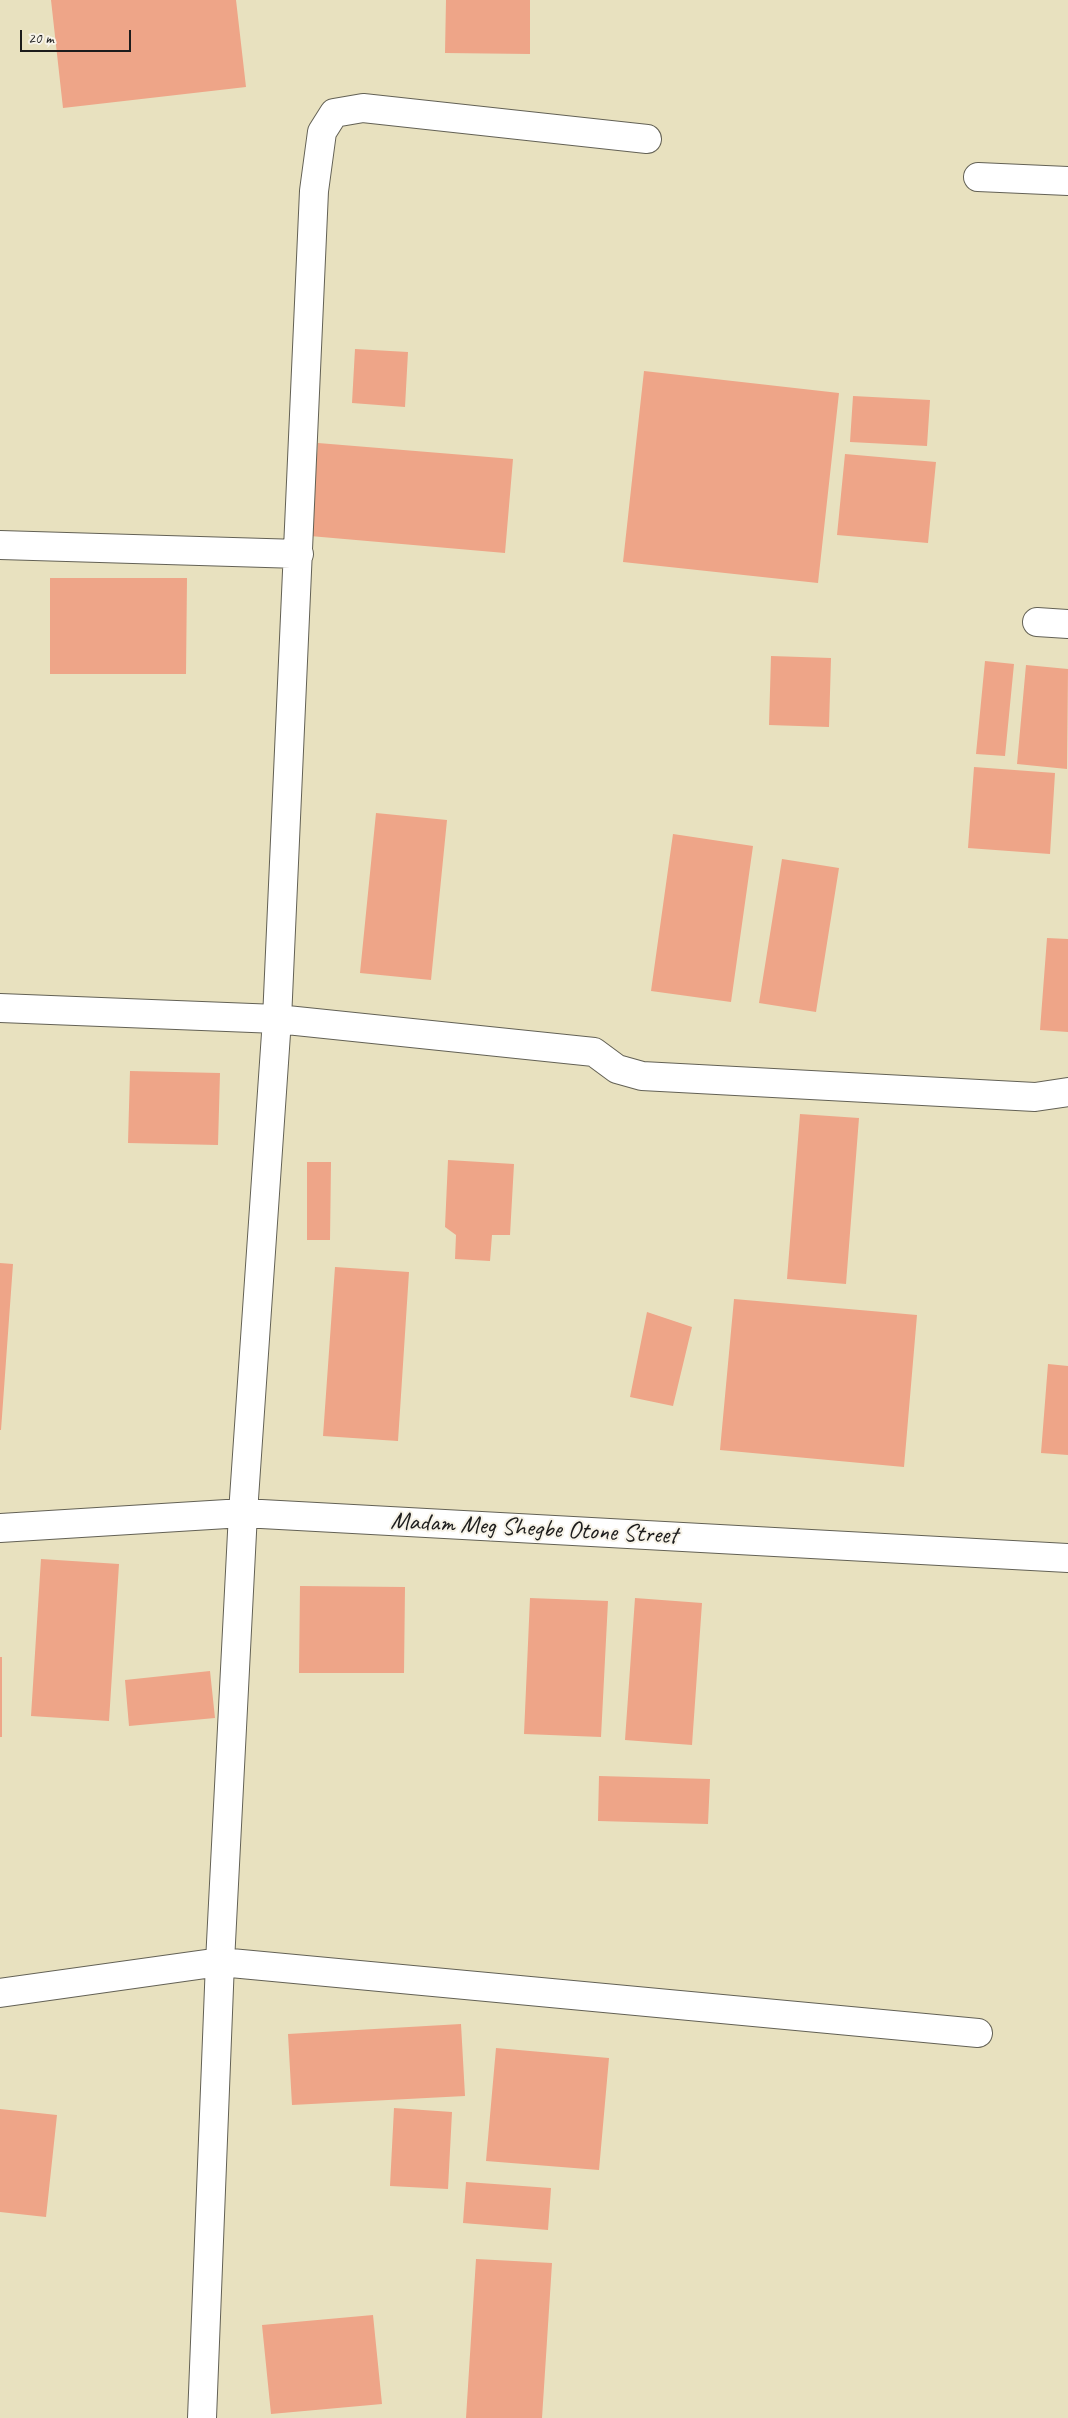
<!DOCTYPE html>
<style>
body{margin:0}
#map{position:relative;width:1068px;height:2418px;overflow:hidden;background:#e8e1bf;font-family:Caveat,sans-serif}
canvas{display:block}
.scale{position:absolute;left:20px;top:30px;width:111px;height:22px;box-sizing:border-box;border:2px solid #1c1c1c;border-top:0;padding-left:6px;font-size:15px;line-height:18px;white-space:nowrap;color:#1c1c1c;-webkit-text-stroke:4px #f7f3e8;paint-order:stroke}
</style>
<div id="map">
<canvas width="1068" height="2418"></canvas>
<div class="scale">20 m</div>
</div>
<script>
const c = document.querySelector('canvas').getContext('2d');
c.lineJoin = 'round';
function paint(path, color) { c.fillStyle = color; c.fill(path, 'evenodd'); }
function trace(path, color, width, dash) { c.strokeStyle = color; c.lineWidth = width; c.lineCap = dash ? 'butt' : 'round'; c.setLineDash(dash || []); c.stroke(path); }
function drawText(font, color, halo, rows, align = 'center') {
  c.font = font + ' Caveat,sans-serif'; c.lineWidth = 4; c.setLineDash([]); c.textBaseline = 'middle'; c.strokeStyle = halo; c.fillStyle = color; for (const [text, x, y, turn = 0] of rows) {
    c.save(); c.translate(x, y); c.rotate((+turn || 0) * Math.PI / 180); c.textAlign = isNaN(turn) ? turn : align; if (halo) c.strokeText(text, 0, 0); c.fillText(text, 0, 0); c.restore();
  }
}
const building = new Path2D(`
 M51 0H236L246 87 63 108Z
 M446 0H530V54L445 53Z
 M355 349 408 352 405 407 352 403Z
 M644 371 839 393 818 583 623 562Z
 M853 396 930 400 927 446 850 442Z
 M318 443 513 459 505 553 310 536Z
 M845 454 936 462 928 543 837 535Z
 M50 578H187L186 674H50Z
 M771 656 831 658 829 727 769 725Z
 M985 661 1014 664 1005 756 976 754Z
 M1026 665 1068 669 1067 769 1017 764Z
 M974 767 1055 773 1050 854 968 848Z
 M376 813 447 820 431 980 360 973Z
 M673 834 753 846 731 1002 651 991Z
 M782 859 839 868 816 1012 759 1003Z
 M1047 938 1068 939V1032L1040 1030Z
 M130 1071 220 1073 218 1145 128 1143Z
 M800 1114 859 1118 846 1284 787 1279Z
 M448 1160 514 1164 510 1235H492L490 1261 455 1259 456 1235 445 1227Z
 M307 1162H331L330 1240H307Z
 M0 1263 13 1264 1 1430H0Z
 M335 1267 409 1272 398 1441 323 1436Z
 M734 1299 917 1315 904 1467 720 1450Z
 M647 1312 692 1327 673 1406 630 1397Z
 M1048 1364 1068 1366V1455L1041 1453Z
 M41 1559 119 1564 109 1721 31 1716Z
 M300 1586 405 1587 404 1673H299Z
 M530 1598 608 1601 601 1737 524 1734Z
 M635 1598 702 1603 692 1745 625 1740Z
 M0 1657H2V1737H0Z
 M210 1671 215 1718 129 1726 125 1680Z
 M599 1776 710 1779 708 1824 598 1821Z
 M461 2024 465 2096 292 2105 288 2034Z
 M496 2048 609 2058 599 2170 486 2161Z
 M394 2108 452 2112 448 2189 390 2186Z
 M0 2109 57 2115 46 2217 0 2212Z
 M466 2182 551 2188 548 2230 463 2223Z
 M476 2259 552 2263 542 2418H466Z
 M373 2315 382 2404 271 2414 262 2325Z`);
const street = new Path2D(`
 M978 177 1068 181
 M0 545 299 554
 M1037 622 1068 624
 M0 1008 277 1019 594 1052 617 1069 642 1076 1035 1097 1068 1092
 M0 1528 243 1513 1068 1558
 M0 1993 220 1962 978 2033
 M202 2418 220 1962 243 1513 277 1019 314 191 322 132 334 113 363 108 647 139`);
const streetNames = [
 ["Madam Meg Shegbe Otone Street",534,1529,3]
];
paint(building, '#eea588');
trace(street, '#636155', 30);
trace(street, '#fff', 28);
drawText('25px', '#1c1c1c', '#f7f3e8', streetNames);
</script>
